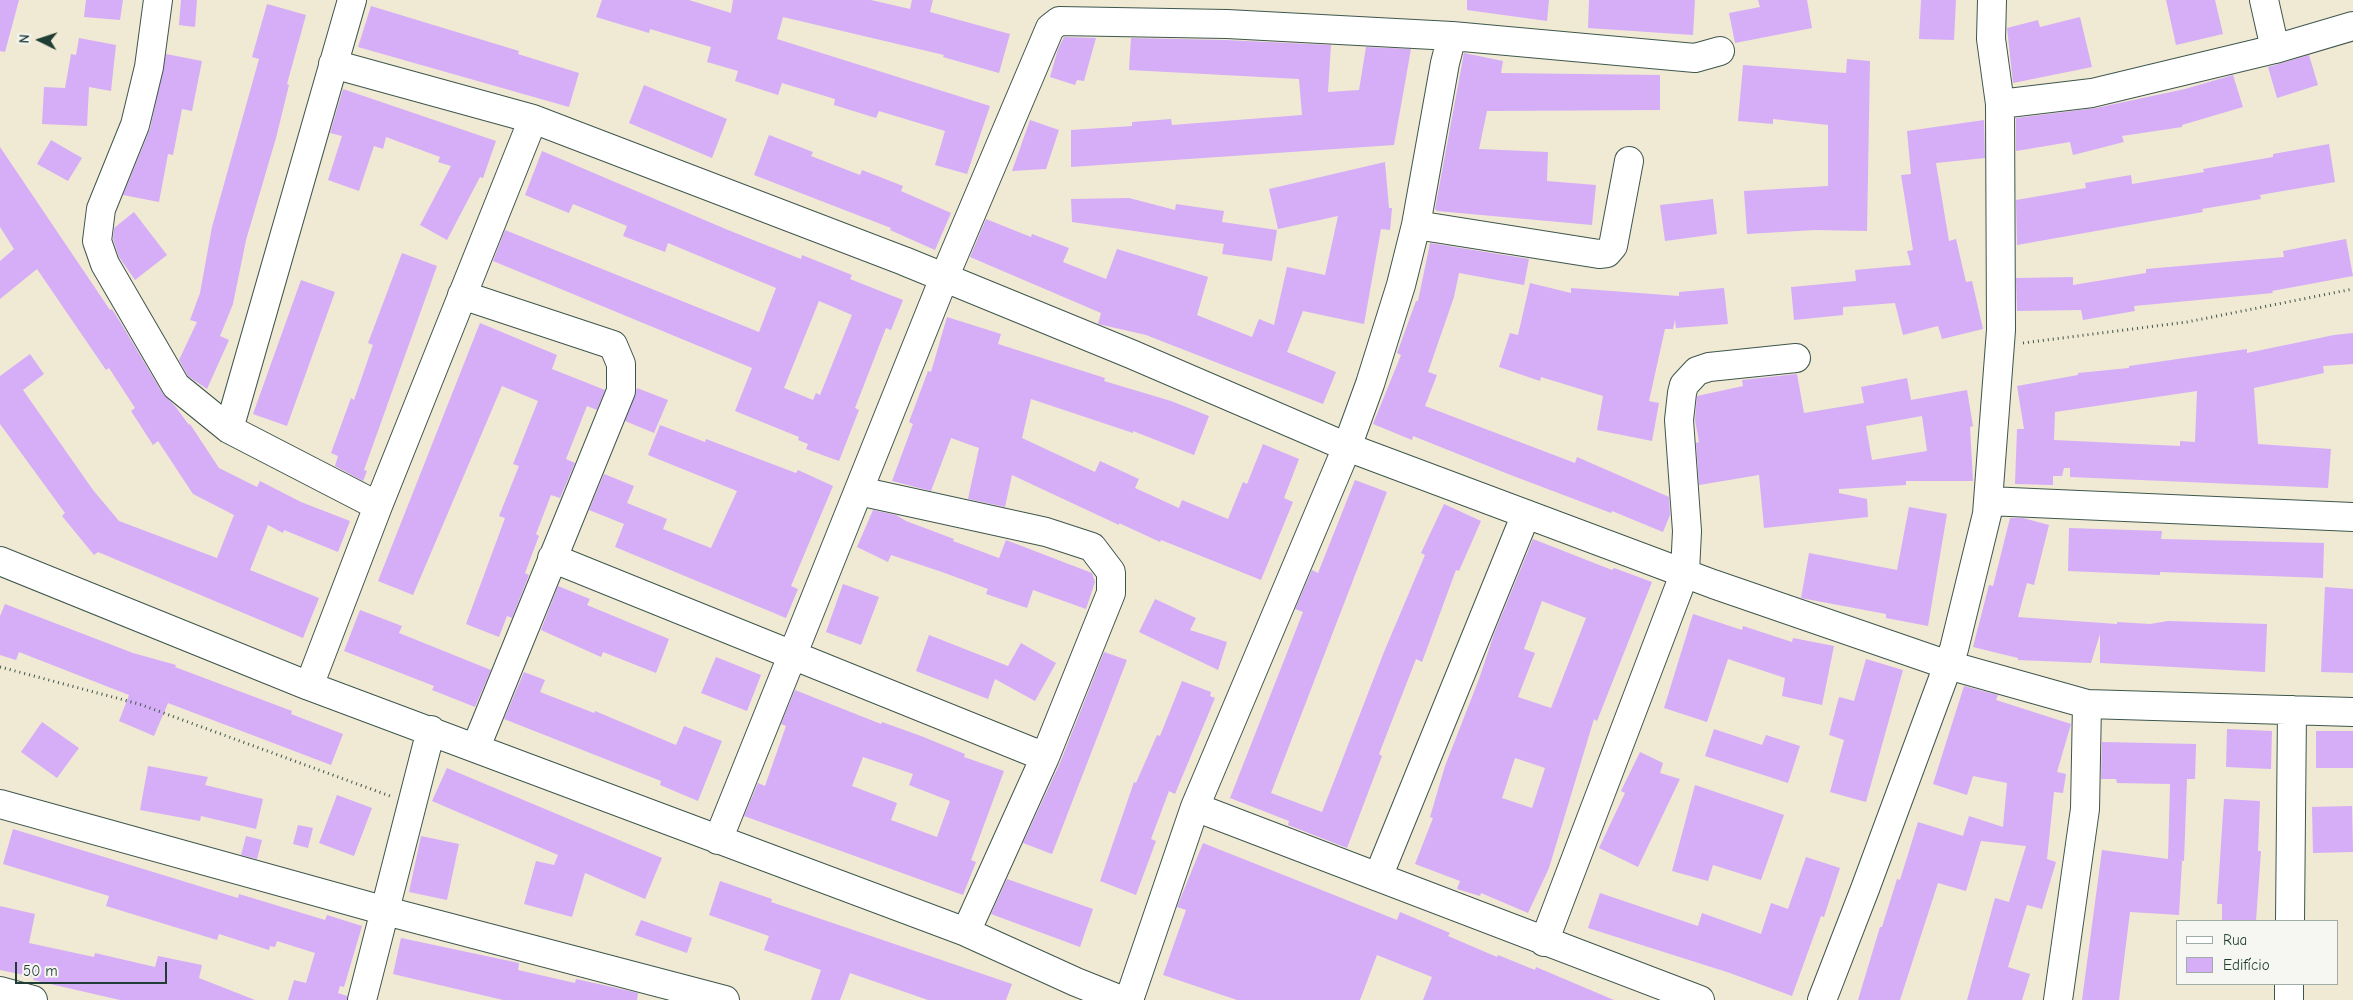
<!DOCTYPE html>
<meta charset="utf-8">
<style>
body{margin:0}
#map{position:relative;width:2353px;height:1000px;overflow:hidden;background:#f0e9d4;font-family:"Comic Neue",sans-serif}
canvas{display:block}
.legend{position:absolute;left:2176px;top:920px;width:162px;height:65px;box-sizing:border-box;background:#f6f6f2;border:1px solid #a0aca6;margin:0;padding:6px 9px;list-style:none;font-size:15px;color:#1f3d34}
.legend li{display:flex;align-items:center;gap:10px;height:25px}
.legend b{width:25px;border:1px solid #a0aca6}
.north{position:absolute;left:15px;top:15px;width:50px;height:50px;-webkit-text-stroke:4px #f6f6f2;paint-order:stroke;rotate:274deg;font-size:14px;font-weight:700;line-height:20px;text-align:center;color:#1f3d34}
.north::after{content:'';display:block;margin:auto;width:18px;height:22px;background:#1f3d34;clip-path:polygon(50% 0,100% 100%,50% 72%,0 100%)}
.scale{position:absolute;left:15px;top:962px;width:152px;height:22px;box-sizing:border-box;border:2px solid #1f3d34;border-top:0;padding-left:6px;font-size:15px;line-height:18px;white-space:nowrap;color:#1f3d34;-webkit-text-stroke:4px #f6f6f2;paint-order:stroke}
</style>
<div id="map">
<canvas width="2353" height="1000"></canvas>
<ul class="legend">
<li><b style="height:6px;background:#fff"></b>Rua</li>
<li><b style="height:14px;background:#d5aef7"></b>Edifício</li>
</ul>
<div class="north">N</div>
<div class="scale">50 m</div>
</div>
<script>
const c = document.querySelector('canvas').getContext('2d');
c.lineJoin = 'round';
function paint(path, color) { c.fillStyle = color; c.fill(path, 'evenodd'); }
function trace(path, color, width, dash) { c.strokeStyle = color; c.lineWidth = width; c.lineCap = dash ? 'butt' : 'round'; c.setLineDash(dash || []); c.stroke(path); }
const building = new Path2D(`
 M0 0H19L5 52 0 51Z
 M86 0H123L120 20 84 17Z
 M181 0H197L195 27 179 25Z
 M602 0H689L731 13 733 0H871L910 9 912 0H933L930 12 1010 34 999 73 943 57 944 55 783 17 777 39 990 106 967 174 935 165 945 131 879 111 876 118 834 105 835 99 782 83 778 95 735 81 738 71 707 62 711 47 650 29 649 33 596 17Z
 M1467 0H1549L1547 21 1467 10Z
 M1589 0H1695L1693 35 1588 28Z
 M1758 0H1807L1812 28 1735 43 1729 13 1760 7Z
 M1921 0H1956L1954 40 1919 39Z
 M2166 0H2215L2223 34 2176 45Z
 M267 4 306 15 287 84 289 85 276 138 246 240 233 304 220 336 229 340 207 389 188 376 179 360 197 322 190 320 200 293 212 227 259 59 252 57Z
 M371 6 519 51 518 54 579 73 569 107 358 47Z
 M2080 17 2092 67 2013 83 2007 28 2038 20 2040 27Z
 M1064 37 1096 38 1084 81 1077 80 1075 85 1050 77 1058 49Z
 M79 38 116 45 111 91 89 87 87 126 42 124 44 87 65 88 71 54 76 55Z
 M1131 38 1226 40 1331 45 1328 92 1359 90 1366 47 1411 49 1394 145 1071 167V130L1132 126V122L1171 119 1172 125 1302 115 1299 79 1129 70Z
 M1464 53 1503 61 1501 73 1660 75V110L1487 111 1479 149 1548 152 1547 181 1596 185 1592 225 1437 211 1435 209Z
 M166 54 202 61 192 111 182 109 173 155 168 154 159 202 123 195 150 129Z
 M2309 55 2318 85 2277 98 2268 67Z
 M1847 59 1870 61 1867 231 1815 230 1747 234 1744 191 1828 186V125L1773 119V124L1738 121 1743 65 1846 73Z
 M2233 75 2243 107 2182 125V127L2122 136 2124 142 2073 155 2070 142 2016 151V118L2096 108 2185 89Z
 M644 85 727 119 712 158 629 123Z
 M343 89 496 141 483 178 480 177 447 240 420 225 451 166 438 162 440 157 386 137 383 149 374 146 359 191 328 180 342 136 330 133Z
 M1030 120 1059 130 1046 169 1012 171Z
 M1984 120 1985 158 1936 163 1949 241 1956 239 1966 282 1972 281 1983 329 1942 339 1938 326 1903 335 1895 303 1843 307V315L1794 320 1791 287 1856 281 1855 270 1911 265 1907 251 1913 250 1901 175 1911 174 1907 131Z
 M769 135 813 152 811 156 860 175 862 170 903 186 901 191 951 213 935 250 890 230 891 228 754 175Z
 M51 140 82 158 68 181 37 164Z
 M2329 144 2335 182 2260 195 2261 199 2202 209 2203 212 2017 245 2016 200 2086 188 2085 183 2131 175 2132 184 2204 172 2203 169 2273 157V154Z
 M0 147 110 310 112 309 122 325 163 394 175 406 189 425 190 424 219 468 257 487 260 481 301 502 350 521 338 552 284 530 283 533 268 525 250 570 319 598 303 638 98 552 94 555 62 516 65 513 0 424V376L30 354 44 374 23 390 93 490 119 521 217 558 234 515 193 494 158 441 153 445 131 411 135 408 109 368 106 370 37 269 0 299V261L14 249 0 227Z
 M542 151 728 230 801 259 802 255 852 275 850 279 903 300 891 330 886 328 855 408 859 410 839 461 806 449 808 444 798 440 799 437 735 411 752 368 493 261 505 230 759 332 776 288 668 243 665 252 623 236 627 226 573 204 569 213 525 195ZM819 301 852 315 820 395 816 393 813 400 784 388Z
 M1385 162 1389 208H1392L1390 230 1381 229 1364 324 1303 311 1287 352 1336 372 1323 404 1146 335 1098 324 1101 313 970 257 986 219 1031 237 1032 234 1069 248 1063 262 1106 279 1117 249 1208 277 1197 315 1252 337 1259 319 1274 325 1287 267 1325 275 1338 216 1278 229 1269 189Z
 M1129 198 1175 210 1176 204 1224 211 1222 222 1277 230 1272 261 1222 254 1224 244 1072 222 1071 199Z
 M1713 199 1717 234 1665 241 1660 205Z
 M134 212 167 255 135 280 119 257 113 239 114 228Z
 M2346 239 2353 276 2272 291 2273 293 2134 306 2135 311 2083 320 2081 310 2017 311 2016 278 2073 277V285L2146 273V269L2284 257 2283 251Z
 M1430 243 1529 259 1524 285 1459 273 1454 297 1428 372 1437 375 1425 406 1575 463 1577 457 1669 497 1670 515 1663 532 1612 511 1611 513 1508 474 1413 436 1412 440 1373 424 1401 355 1397 353 1416 301H1418Z
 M402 253 437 266 364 470 367 471 363 481 335 466 338 456 331 453 351 398 354 400 373 345 368 343Z
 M301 280 335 292 287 426 253 414Z
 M1530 283 1571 293V288L1679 296V292L1724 288 1728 324 1676 328 1675 320 1673 329H1665L1649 401 1659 403 1652 441 1597 430 1603 396 1541 377 1540 381 1499 367 1510 333 1518 335Z
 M947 317 1001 334 998 344 1105 378 1104 381 1171 401 1209 416 1194 455 1133 431V433L1031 399 1022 438 1095 472 1100 461 1139 479 1135 488 1179 508 1182 500 1228 519 1243 482 1247 484 1263 444 1299 459 1284 498 1293 502 1261 580 1161 540 1160 542 1119 523V525L1012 475 1005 507 968 499 979 448 951 438 931 491 892 481 913 424 909 422 928 371 931 372Z
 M480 323 557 355 552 369 605 390 597 410 587 406 566 459 575 463 560 498 551 495 536 534 539 536 525 573 529 575 512 618 507 616 499 637 466 624 505 518 499 516 519 466 513 464 538 401 502 386 413 595 378 581Z
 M2353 333V364L2323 366 2324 373 2254 388 2258 444 2331 449 2328 488 2070 477V468H2064L2062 476H2053V485L2015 484 2017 429H2024L2017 386 2078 375V373L2129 368V366L2247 349V353L2334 335ZM2197 391 2195 442 2180 441V446L2054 440 2055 412Z
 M1797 374 1804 413 1864 403 1861 387 1907 378 1911 400 1967 390 1973 426 1970 427 1973 481H1906V485L1839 489V493L1867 499 1868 517 1764 528 1759 475 1699 485 1696 443 1699 442 1695 420 1697 396 1743 386 1742 380ZM1922 416 1927 451 1872 460 1866 426Z
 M637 388 668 400 654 433 625 421Z
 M660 425 705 442 706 439 796 473 798 470 833 486 791 586 798 589 786 618 615 547 624 524 589 510 604 474 634 486 627 503 667 519 663 529 711 548 737 491 648 455Z
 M1355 480 1387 492 1271 793 1322 812 1384 652 1425 555 1421 553 1444 504 1481 521 1459 571 1456 570 1422 662 1416 659 1379 754 1382 756 1347 848 1288 825 1289 821 1230 798 1303 612 1295 609 1312 570 1318 573Z
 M1909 507 1947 514 1928 626 1886 618V614L1801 598 1809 553 1897 570Z
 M873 510 896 515 906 521 954 539 953 541 999 558 1006 540 1092 573 1095 582 1086 609 1033 590 1027 608 986 594 988 589 942 572 891 555 888 562 857 547Z
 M2010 518H2023L2049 525 2034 585 2027 583 2018 617 2117 624V622L2150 624 2168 621 2267 624 2265 672 2100 663V634L2091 663 2018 660V658L1973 647 1989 585 1993 586Z
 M2069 528 2162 531 2161 539 2324 543 2323 578 2160 572V575L2068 571Z
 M1533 539 1612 570 1614 568 1652 582 1597 721 1594 719 1549 868 1528 913 1481 893 1480 896 1457 889 1460 881 1415 864 1433 818 1430 817 1445 766 1479 679 1494 634ZM1542 601 1586 618 1551 708 1518 697 1535 653 1524 649ZM1515 758 1545 768 1532 808 1502 798Z
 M843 584 879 597 861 645 826 632Z
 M558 586 590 599 587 605 669 639 656 673 603 652 601 657 541 630Z
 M2325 587 2353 589V673L2321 672Z
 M1155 599 1196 618 1190 630 1227 642 1218 670 1139 632Z
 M5 604 133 653 176 665 175 667 292 711 291 714 343 734 331 765 168 703 154 736 119 721 129 695 19 652 16 660 0 655V616Z
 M360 610 402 626 399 633 491 670 475 707 432 690 434 686 344 651Z
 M1693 614 1742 630 1743 626 1792 642 1793 638 1834 646 1822 705 1782 696 1785 678 1728 659 1707 722 1664 708Z
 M929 635 1008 666 1021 643 1056 663 1035 701 995 679 988 699 916 671Z
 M1104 652 1127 660 1052 854 1023 843 1060 763Z
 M716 657 761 675 747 711 701 693Z
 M1866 659 1903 670 1866 802 1830 792 1844 740 1829 735 1839 697 1854 701Z
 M524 672 545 680 540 692 594 713 595 711 676 745 684 726 722 741 698 801 660 785 661 781 504 719Z
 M1182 681 1211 692 1210 696 1215 698 1175 794 1169 791 1151 839 1156 841 1136 895 1100 881 1134 782 1136 783 1157 735 1160 736Z
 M1964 686 1998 695 1996 700 2071 724 2057 772 2066 774 2063 793 2054 792 2047 859 2056 862 2042 909 2027 905 2008 967 2030 974 2022 1000H1967L1995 898 2009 902 2026 846 1981 841 1966 891 1938 883 1900 1000H1858L1880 927H1882L1897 879 1900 880 1918 822 1963 836 1969 816 2003 827 2007 783 1973 776 1967 795 1933 784Z
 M795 690 881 724 882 722 921 736 965 754 964 757 1004 771 971 860 976 862 963 895 744 816 758 783 765 786 786 726 781 724ZM863 757 913 774 909 785 950 801 937 837 891 820 897 803 852 786Z
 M42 722 79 748 57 778 21 752Z
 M1714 729 1762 745 1766 735 1800 746 1788 783 1705 756Z
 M2227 729 2272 731 2271 769 2226 767Z
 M2316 731H2353V768H2316Z
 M2102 742 2196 744 2195 779H2187L2184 861 2172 860 2182 861 2179 915 2130 912 2119 1000H2082L2102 850 2168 859 2170 784 2117 783 2116 779H2101Z
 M1640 752 1663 763 1660 773 1680 779 1638 867 1599 848 1625 793 1621 791Z
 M148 766 208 777 205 785 263 799 256 829 201 816 200 821 140 810Z
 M447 768 662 858 645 899 585 873 572 917 524 904 536 861 554 865 558 855 432 801Z
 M1695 785 1784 815 1761 880 1713 865 1708 881 1672 871Z
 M337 795 372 808 354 856 319 843Z
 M2224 799 2260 801 2258 851H2261L2256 921H2222V904H2217Z
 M2352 806 2353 852 2313 853 2312 807Z
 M298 825 313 828 308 848 293 844Z
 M13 829 238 898 239 894 325 920 327 915 362 926 344 987 340 986 338 993 347 996V1000H288L294 980 306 983 315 953 277 941 275 947 270 946 269 950 219 934 217 940 106 906 109 896 3 864Z
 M246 836 262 840 257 859 241 855Z
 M421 836 459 844 447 900 409 892Z
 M1203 843 1397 920 1400 912 1450 933 1448 936 1497 957 1498 955 1535 970 1536 967 1614 1000H1423L1432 977 1377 955 1360 1000H1237L1163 975 1186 910 1177 907Z
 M1806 857 1840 868 1824 917 1821 916 1792 996 1730 973 1588 928 1600 893 1698 926 1702 913 1761 934 1771 903 1788 909Z
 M1007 879 1093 909 1080 947 991 914Z
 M720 881 772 899 771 902 1012 984 1006 1000H928L850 973 840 1000H811L821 970 764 950 769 936 709 915Z
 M0 906 35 914 29 943 94 957 95 953 155 967 158 956 202 965 199 978 255 1000H120L33 980 34 977 0 970Z
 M641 920 692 938 687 953 635 935Z
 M401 938 519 963 518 970 575 983 576 979 630 991 638 993 637 1000H503L393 974Z`);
const path = new Path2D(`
 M2023 343 2187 322 2353 289
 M0 667 139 704 390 796`);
const minor = new Path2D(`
 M158 0 149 67 135 125 101 209 97 241 105 264 176 386 229 429 378 506
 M2264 0 2275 49
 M333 64 533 119 904 261 1131 354 1347 447 1713 584 1948 665 2087 704 2353 712
 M2000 104 2092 93 2275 49 2353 26
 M1416 225 1599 254 1607 253 1613 246 1629 161
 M462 295 613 345 621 364V391L476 747
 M229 429 352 0
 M859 491 1046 532 1092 547 1111 572V593L1045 757 966 932
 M1988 501 2353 517
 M552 558 1045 757
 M0 561 309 686 966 932 1076 982 1121 1000
 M309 686 378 506 533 119
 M0 804 386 911 725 1000
 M1195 807 1700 1000
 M718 840 944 278 1050 28 1059 21 1227 24 1452 36 1695 58 1720 51
 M1378 877 1526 514
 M2290 921 2292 710
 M1544 942 1685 572 1687 531 1679 420 1682 393 1684 385 1697 371 1709 367 1796 358
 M0 991 33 1000
 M362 1000C385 910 408 820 431 730
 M1129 1000 1195 807 1347 447 1370 384 1401 285 1416 225 1445 63 1452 36
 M1822 1000 1865 889 1954 649 1987 514 2001 330 2000 104 1991 39 1992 0
 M2058 1000 2085 809 2087 704
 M2289 1000V984`);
paint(building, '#d5aef7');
trace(minor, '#3e574c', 30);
trace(path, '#3e574c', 3, [1, 4]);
trace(minor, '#fff', 28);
</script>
